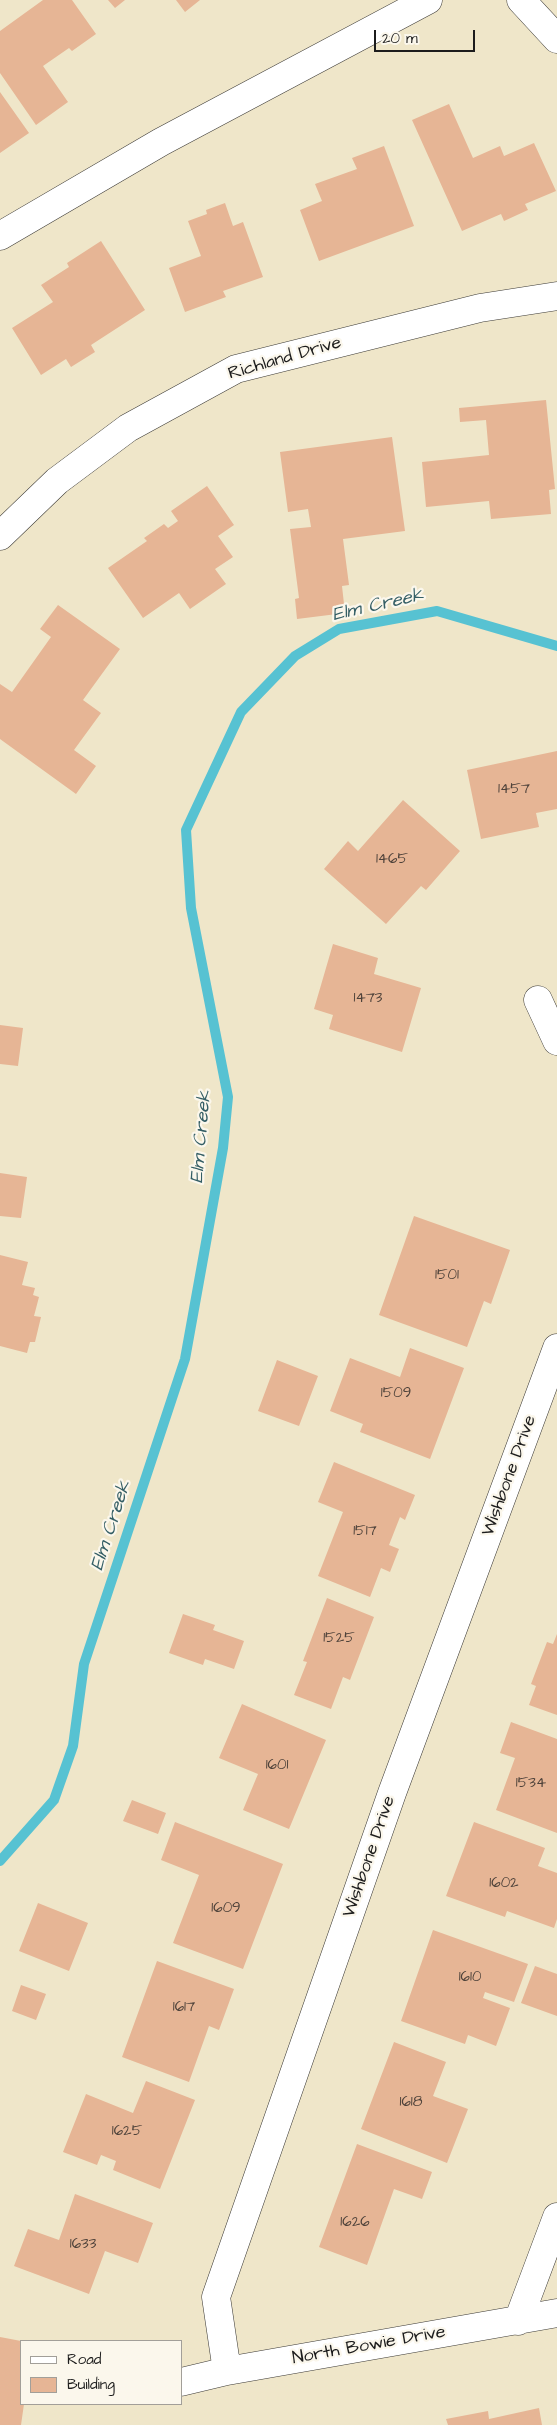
<!DOCTYPE html>
<style>
body{margin:0}
#map{position:relative;width:557px;height:2425px;overflow:hidden;background:#efe6c9;font-family:"Architects Daughter",sans-serif}
canvas{display:block}
.legend{position:absolute;left:20px;top:2340px;width:162px;height:65px;box-sizing:border-box;background:#fbf7ec;border:1px solid #a29f99;margin:0;padding:6px 9px;list-style:none;font-size:15px;color:#1c1c1c}
.legend li{display:flex;align-items:center;gap:10px;height:25px}
.legend b{width:25px;border:1px solid #a29f99}
.scale{position:absolute;left:374px;top:30px;width:101px;height:22px;box-sizing:border-box;border:2px solid #1c1c1c;border-top:0;padding-left:6px;font-size:15px;line-height:18px;white-space:nowrap;color:#1c1c1c;-webkit-text-stroke:4px #fbf7ec;paint-order:stroke}
</style>
<div id="map">
<canvas width="557" height="2425"></canvas>
<ul class="legend">
<li><b style="height:6px;background:#fff"></b>Road</li>
<li><b style="height:14px;background:#e6b595"></b>Building</li>
</ul>
<div class="scale">20 m</div>
</div>
<script>
const c = document.querySelector('canvas').getContext('2d');
c.lineJoin = 'round';
function trace(path, color, width, dash) { c.strokeStyle = color; c.lineWidth = width; c.lineCap = dash ? 'butt' : 'round'; c.setLineDash(dash || []); c.stroke(path); }
function paint(path, color) { c.fillStyle = color; c.fill(path, 'evenodd'); }
function drawText(font, color, halo, rows, align = 'center') {
  c.font = font + ' "Architects Daughter",sans-serif'; c.lineWidth = 4.5; c.setLineDash([]); c.textBaseline = 'middle'; c.strokeStyle = halo; c.fillStyle = color; for (const [text, x, y, turn = 0] of rows) {
    c.save(); c.translate(x, y); c.rotate((+turn || 0) * Math.PI / 180); c.textAlign = isNaN(turn) ? turn : align; if (halo) c.strokeText(text, 0, 0); c.fillText(text, 0, 0); c.restore();
  }
}
const stream = new Path2D(`
 M0 1861 54 1800 73 1746 84 1664 185 1359 223 1148 228 1097 191 908 186 830 241 712 295 656 339 629 437 611 557 646`);
const building = new Path2D(`
 M43 0H72L96 34 72 51 69 48 43 66 68 102 36 125 0 73V31Z
 M108 0H125L115 8Z
 M176 0H200L185 12Z
 M0 92 29 133 0 153Z
 M449 104 473 158 500 146 504 156 534 143 556 191 525 204 528 210 504 221 501 214 462 231 412 120Z
 M384 146 414 226 319 261 300 210 322 201 315 184 357 169 352 158Z
 M225 203 233 226 243 222 263 277 223 291 226 297 185 312 169 268 201 256 188 221 207 214 206 210Z
 M101 241 145 310 91 345 95 352 71 367 66 359 41 375 12 328 53 302 41 285 69 267 67 263Z
 M546 400 555 489 549 490 551 514 491 519 489 501 426 507 422 462 489 455 486 420 460 422 459 408Z
 M392 437 405 531 343 539 349 585 342 586 345 613 297 619 295 599 299 598 290 529 311 527 308 509 288 512 280 452Z
 M207 486 234 525 218 536 233 557 215 569 226 584 190 609 179 593 143 618 108 568 147 541 144 538 164 524 168 528 178 521 171 511Z
 M58 605 120 649 83 700 101 713 74 750 96 766 76 794 0 739V684L12 692 51 637 40 629Z
 M557 751V809L536 813 539 827 481 839 467 770Z
 M403 800 460 851 426 890 421 886 386 924 324 869 348 841 358 851Z
 M333 944 378 958 374 974 421 988 402 1052 329 1029 333 1015 314 1009Z
 M0 1025 23 1028 18 1066 0 1064Z
 M0 1173 27 1177 21 1218 0 1216Z
 M414 1216 510 1250 491 1304 484 1301 467 1347 379 1315Z
 M0 1255 28 1262 22 1285 35 1288 33 1295 39 1297 34 1316 41 1317 35 1342H30L27 1353 0 1346Z
 M410 1348 464 1368 430 1459 360 1432 363 1424 330 1411 350 1358 400 1377Z
 M277 1360 318 1376 299 1426 258 1411Z
 M334 1462 415 1495 405 1520 400 1517 389 1545 399 1549 390 1572 381 1568 370 1597 318 1576 343 1512 318 1502Z
 M327 1598 374 1617 350 1680 343 1677 331 1709 294 1695 307 1662 303 1661Z
 M183 1614 215 1625 213 1630 244 1641 234 1669 205 1659 203 1665 169 1653Z
 M557 1634V1715L529 1705 536 1686 531 1684 547 1642 553 1644Z
 M242 1704 326 1740 289 1829 243 1810 258 1774 219 1758Z
 M511 1722 557 1739V1833L496 1810 515 1758 500 1753Z
 M132 1800 166 1813 158 1834 123 1821Z
 M175 1822 283 1864 243 1969 173 1943 199 1875 161 1860Z
 M474 1822 545 1848 538 1866 557 1873V1919L554 1928 507 1911 505 1917 446 1896Z
 M38 1903 88 1923 69 1971 19 1951Z
 M433 1930 528 1964 514 2002 485 1992 483 1998 510 2008 496 2046 468 2035 465 2044 401 2021Z
 M157 1961 234 1989 219 2030 209 2026 189 2082 122 2057Z
 M535 1966 557 1974V2016L521 2003Z
 M21 1985 46 1994 36 2020 12 2011Z
 M394 2042 446 2062 433 2096 468 2109 447 2163 361 2129Z
 M146 2081 195 2100 160 2189 113 2170 116 2161 101 2155 97 2165 63 2152 86 2094 133 2113Z
 M357 2144 432 2172 422 2199 394 2189 367 2265 319 2247Z
 M75 2194 153 2223 138 2263 105 2251 89 2294 14 2266 28 2229 59 2240Z
 M0 2337 21 2341V2404H24L21 2425H0Z
 M539 2408 542 2425H448L446 2419 488 2411 489 2419Z`);
const minor = new Path2D(`
 M521 0 557 39
 M0 236 161 142 428 0
 M0 536 57 481 128 428 236 369 480 308 557 296
 M538 1000 557 1041
 M518 2321 557 2217
 M227 2371 216 2297 392 1793 557 1348
 M181 2382 227 2371 557 2313`);
const numberNames = [
 ["1457",514,790],
 ["1465",392,860],
 ["1473",368,999],
 ["1501",447,1276],
 ["1509",396,1394],
 ["1517",365,1532],
 ["1525",339,1639],
 ["1601",277,1766],
 ["1534",531,1784],
 ["1602",504,1884],
 ["1609",226,1909],
 ["1610",470,1978],
 ["1617",184,2008],
 ["1618",411,2103],
 ["1625",127,2132],
 ["1626",355,2223],
 ["1633",83,2245]
];
const streetNames = [
 ["Richland Drive",285,359,-16],
 ["Wishbone Drive",510,1476,-70],
 ["Wishbone Drive",370,1857,-71],
 ["North Bowie Drive",369,2346,-10]
];
const waterNames = [
 ["Elm Creek",378,606,-13],
 ["Elm Creek",202,1137,-85],
 ["Elm Creek",112,1526,-72]
];
trace(stream, '#57c2d2', 10);
paint(building, '#e6b595');
trace(minor, '#3c3a36', 29);
trace(minor, '#fff', 28);
drawText('15px', '#4e423a', null, numberNames);
drawText('18px', '#1c1c1c', '#fbf7ec', streetNames);
drawText('italic 19px', '#345e65', '#fbf7ec', waterNames);
</script>
